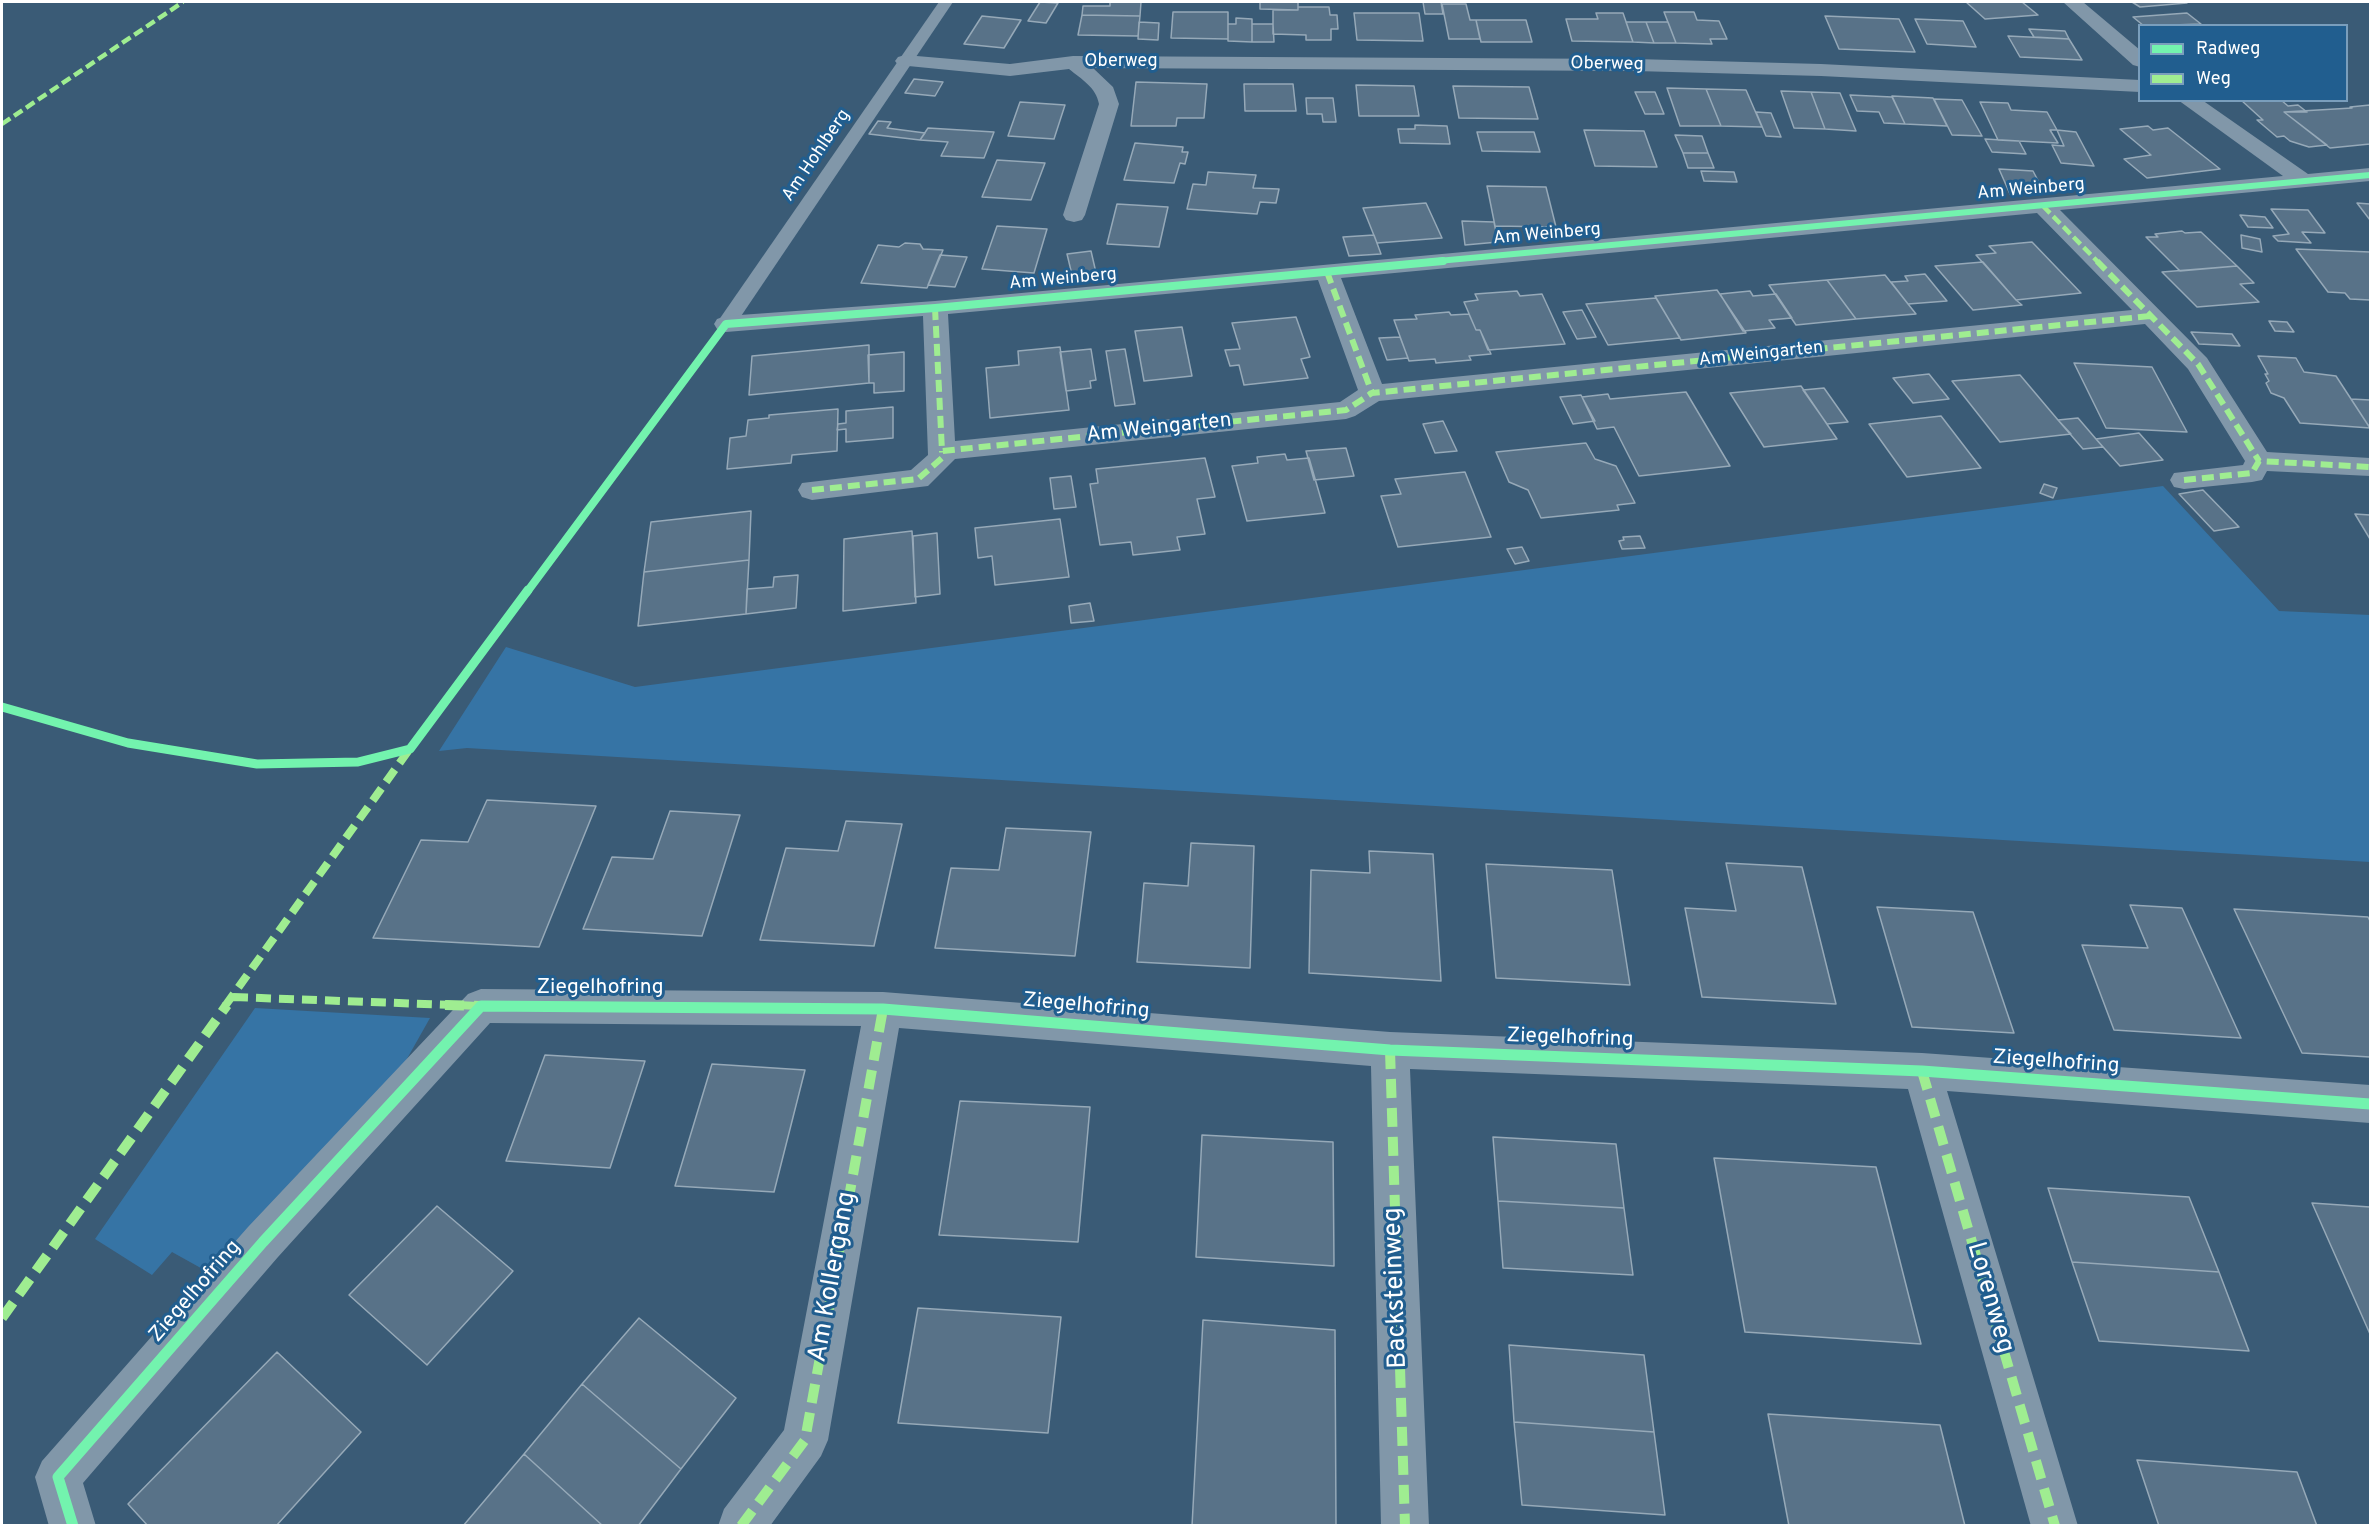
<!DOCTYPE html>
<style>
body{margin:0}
#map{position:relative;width:2372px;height:1527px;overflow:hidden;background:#3a5b76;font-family:Overpass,sans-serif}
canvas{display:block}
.frame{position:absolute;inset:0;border:3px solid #fff;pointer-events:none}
.legend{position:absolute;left:2138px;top:24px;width:210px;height:78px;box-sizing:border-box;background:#215e8f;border:2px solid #7a9ebc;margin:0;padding:8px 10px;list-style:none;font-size:18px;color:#fff}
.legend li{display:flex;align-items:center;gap:12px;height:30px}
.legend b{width:30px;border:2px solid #7a9ebc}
</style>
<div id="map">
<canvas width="2372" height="1527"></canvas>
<div class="frame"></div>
<ul class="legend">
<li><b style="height:8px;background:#73f3ae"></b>Radweg</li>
<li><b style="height:8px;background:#9fed91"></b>Weg</li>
</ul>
</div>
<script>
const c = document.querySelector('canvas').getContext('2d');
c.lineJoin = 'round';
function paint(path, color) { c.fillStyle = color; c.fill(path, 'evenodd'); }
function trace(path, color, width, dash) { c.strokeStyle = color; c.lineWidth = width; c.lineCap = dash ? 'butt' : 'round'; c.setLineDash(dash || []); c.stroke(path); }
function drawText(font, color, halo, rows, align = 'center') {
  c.font = font + ' Overpass,sans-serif'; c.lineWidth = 6; c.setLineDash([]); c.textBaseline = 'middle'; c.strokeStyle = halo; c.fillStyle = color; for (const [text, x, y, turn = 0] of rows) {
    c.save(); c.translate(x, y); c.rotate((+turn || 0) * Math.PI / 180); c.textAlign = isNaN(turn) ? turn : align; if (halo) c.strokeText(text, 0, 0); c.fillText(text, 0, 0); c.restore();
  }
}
const green = new Path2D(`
 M2163 486 2279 611 2370 615V862L467 748 439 751 506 647 635 687Z
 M255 1008 430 1018 404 1064 208 1272 172 1252 152 1275 95 1239Z`);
const building = new Path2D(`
 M1040 2 1058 3 1046 23 1028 21Z
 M1110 2H1141L1140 16 1082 15 1083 6H1110Z
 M1260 2H1298V10L1260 9Z
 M1423 2H1441L1443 14H1425Z
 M1966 2H2022L2038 15 1985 19Z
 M2132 2H2185L2187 3 2140 7Z
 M1442 4H1466L1470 20H1476L1480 39H1449Z
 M1298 7H1329L1330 15H1337L1338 29H1331V40H1306V35L1273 34V10H1298Z
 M1173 12H1228V39L1171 38Z
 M1664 12H1694L1697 20 1719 21 1727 39H1710L1712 44 1676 43Z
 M1354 13H1419L1423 41 1357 40Z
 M1596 13H1623L1633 42 1572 41 1566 19H1598Z
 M2187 13 2201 24 2144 26 2133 17Z
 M1082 15 1140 16 1138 36 1078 35Z
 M982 16 1021 20 1004 48 964 44Z
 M1825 16 1899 19 1915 52 1839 49Z
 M1236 18 1252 19V42L1228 41V24H1236Z
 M1915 19 1963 21 1976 47 1927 44Z
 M1476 20H1526L1532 42H1481Z
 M1139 22 1159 23 1158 40 1138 39Z
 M1626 22H1646L1654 43 1633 42Z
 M1646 22H1668L1676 43H1654Z
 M1252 24H1273L1274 42H1252Z
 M2029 29 2065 31 2069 39 2034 37Z
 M2008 36 2069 39 2082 60 2020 57Z
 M914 79 943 82 935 96 905 93Z
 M1136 82 1207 84 1204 118H1177L1176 126H1131Z
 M1244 84H1293L1296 111H1245Z
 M1356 85 1414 86 1419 116H1359Z
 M1453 86 1529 87 1538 119 1459 118Z
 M1667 88 1706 89 1721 126H1680Z
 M1706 89 1746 90 1762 127 1721 126Z
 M1781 91 1811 92 1825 129 1794 128Z
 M1635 92H1655L1664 114H1645Z
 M1811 92 1840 93 1856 131 1825 129Z
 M1850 95 1892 97 1905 124 1884 123 1879 112 1857 111Z
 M1892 96 1933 98 1947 126 1905 124Z
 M1306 98H1333L1336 122H1323L1322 114H1307Z
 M1934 99 1962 100 1982 136 1952 135Z
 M2241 100H2281L2288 106 2298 105 2307 112H2284L2327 145 2309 147 2290 141 2284 136 2277 137 2257 120H2263Z
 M1020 102 1065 105 1054 139 1008 136Z
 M1980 102 2008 103 2011 110 2047 112 2057 130H2050L2058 143 1998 140Z
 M2370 105V144L2330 148 2284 112 2352 108 2350 107Z
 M1756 112 1771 113 1781 137 1766 136Z
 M878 121 891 122 887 128 925 133 920 140 869 134Z
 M1415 125 1447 126 1450 144 1400 143 1398 129H1415Z
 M2148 126 2153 130 2168 128 2220 169 2147 178 2124 159 2151 155 2120 129Z
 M928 128 994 132 984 158 941 156 948 142 920 140Z
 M1584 130 1644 131 1657 167 1595 166Z
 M2057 130 2076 132 2094 166 2061 163 2052 145 2064 146Z
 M1477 132H1534L1540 152 1482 151Z
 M1675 135 1702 136 1708 153H1683Z
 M1985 139 2019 141 2026 154 1992 152Z
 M1135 143 1183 147 1182 152H1188L1185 164 1180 163 1174 183 1124 180Z
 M1683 153H1708L1714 168H1688Z
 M997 160 1045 163 1031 200 982 197Z
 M1999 169 2033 171 2044 192 2010 194Z
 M1701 171 1734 172 1737 182 1704 181Z
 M1208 172 1256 175 1253 188 1279 189 1276 203 1260 202 1257 214 1187 209 1193 184 1206 185Z
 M1487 186 1546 187 1556 227 1495 226Z
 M1426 203 1442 238 1377 243 1363 208Z
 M2357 203 2370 204V220Z
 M1117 204 1168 207 1159 247 1107 244Z
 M2271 209 2308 210 2325 233 2302 232 2311 243 2278 241 2273 236 2289 234Z
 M2240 215 2265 217 2273 228 2248 227Z
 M1462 221 1494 222 1498 242 1465 245Z
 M997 226 1047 229 1034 273 982 269Z
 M2182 231 2185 233 2201 232 2237 266 2180 271 2146 237H2158L2155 234Z
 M1374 235 1381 254 1349 256 1343 237Z
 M2241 235 2260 239 2262 252 2242 248Z
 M2032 242 2081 293 2016 300 1976 255 1996 253 1989 246Z
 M905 243 920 244 923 249 943 250 927 288 861 283 878 245 899 247Z
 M2296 249 2370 252V300L2350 299 2345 293 2328 292Z
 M1091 251 1097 277 1073 279 1067 254Z
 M940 255 967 257 955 287 928 285Z
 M1983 262 2016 300 2022 305 1973 310 1935 266Z
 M2237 266 2254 283 2240 284 2259 302 2197 307 2162 272Z
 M1925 274 1947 301 1908 304 1891 282 1908 281 1905 276Z
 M1885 275 1916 314 1856 319 1827 280Z
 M1827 280 1856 319 1796 325 1769 285Z
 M1717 290 1746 333 1681 340 1655 296Z
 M1517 291 1520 296 1542 294 1565 344 1488 350 1480 330H1476L1464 302 1478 300 1475 294Z
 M1750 291 1753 296 1776 294 1792 318 1769 320 1775 328 1743 331 1720 294Z
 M1656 298 1680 338 1608 345 1586 304Z
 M1582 310 1596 337 1577 339 1563 312Z
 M1449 312 1451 315 1469 314 1476 330H1480L1491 354 1469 356 1471 360 1436 363 1435 359 1409 361 1394 320 1417 319 1415 315Z
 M1296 317 1310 357 1301 359 1308 378 1244 385 1239 365 1230 366 1225 350 1240 349 1232 323Z
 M2269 321 2287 322 2294 332 2275 331Z
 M1182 327 1192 376 1144 381 1135 331Z
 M2191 332 2232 334 2240 346 2199 344Z
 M1400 337 1408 358 1387 360 1379 338Z
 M869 345V383L749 395 752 356Z
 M1060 347 1069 410 990 418 986 368 1019 365 1018 351Z
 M1091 349 1096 380 1090 381 1091 388 1066 391 1060 352Z
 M1125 349 1135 404 1115 406 1106 351Z
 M904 352V391L874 393V383H869L868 355Z
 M2258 356 2296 358 2304 372 2336 376 2370 428 2300 423 2284 398 2271 393 2266 383 2269 381 2265 374H2268Z
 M2074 363 2152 367 2187 432 2106 428Z
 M1929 374 1949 399 1913 403 1893 378Z
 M2020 375 2058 420 2071 434 2000 442 1952 381Z
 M1801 386 1837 439 1764 447 1730 393Z
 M1824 388 1848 422 1827 424 1803 390Z
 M1686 392 1730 466 1639 476 1614 427 1597 429 1582 397 1608 394 1610 399Z
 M1581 395 1582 397 1595 421 1573 424 1560 397Z
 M2351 399 2370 400V425H2368Z
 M893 407V438L846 442V429L837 430 838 424 846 423V411Z
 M838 409 837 451 792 455 791 463 727 469 730 438 746 436 748 420 769 418V415Z
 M1941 416 1981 468 1907 477 1869 424Z
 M2078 418 2096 439 2103 447 2083 449 2058 420Z
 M1443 421 1457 451 1435 453 1423 424Z
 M2139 433 2163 460 2120 466 2096 439Z
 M1586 443 1595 459 1616 466 1635 503 1617 505 1619 510 1541 518 1528 490 1509 482 1496 452Z
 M1346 448 1354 476 1314 480 1306 451Z
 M1285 454 1287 460 1309 458 1325 513 1247 521 1232 466 1258 463 1257 457Z
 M1205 458 1215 497 1197 499 1205 534 1177 537 1180 550 1133 555 1131 542 1100 545 1090 484 1098 483 1096 469Z
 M1465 472 1491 537 1398 547 1381 496 1401 494 1395 479Z
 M1071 476 1076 507 1054 509 1050 478Z
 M2044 484 2057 488 2053 498 2040 493Z
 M2203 490 2239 527 2214 531 2179 494Z
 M751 511 749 560 644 572 651 522Z
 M2355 514 2370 515V539Z
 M1060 519 1069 577 995 585 992 556 978 558 975 528Z
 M912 531 916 603 843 611 844 539Z
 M937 533 940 594 915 597 913 536Z
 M1640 536 1645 548 1622 549 1619 541 1624 540 1623 537Z
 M1522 547 1529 561 1515 564 1507 549Z
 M749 560 746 614 638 626 644 572Z
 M798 575 796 608 746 614 747 589 773 587 774 577Z
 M1090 603 1094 621 1071 623 1069 606Z
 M487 800 596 806 539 947 373 938 421 840 468 842Z
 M670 811 740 815 702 936 583 929 612 857 653 859Z
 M846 821 902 824 874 946 760 940 786 848 838 851Z
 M1006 828 1091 832 1075 956 935 948 951 868 999 870Z
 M1191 843 1254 846 1250 968 1137 962 1144 883 1188 886Z
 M1369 851 1433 854 1441 981 1309 973 1311 870 1370 873Z
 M1726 863 1802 867 1836 1004 1702 997 1685 908 1736 911Z
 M1486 864 1612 870 1630 985 1496 978Z
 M2130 905 2182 908 2241 1038 2114 1030 2082 945 2148 948Z
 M1877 907 1973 912 2014 1033 1912 1027Z
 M2234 909 2368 917 2370 921V1057L2302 1053Z
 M545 1055 645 1061 610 1168 506 1161Z
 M712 1064 805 1070 774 1192 675 1186Z
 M960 1101 1090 1107 1078 1242 939 1235Z
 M1202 1135 1333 1142 1334 1266 1196 1257Z
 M1493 1137 1616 1144 1624 1208 1498 1201Z
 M1714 1158 1876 1167 1921 1344 1745 1332Z
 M2048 1188 2189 1197 2219 1272 2072 1262Z
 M1498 1201 1624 1208 1633 1275 1503 1268Z
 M2312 1203 2370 1207V1334Z
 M437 1206 513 1271 427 1365 349 1295Z
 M2072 1262 2219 1272 2249 1351 2099 1341Z
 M918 1308 1061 1317 1048 1433 898 1423Z
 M639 1318 736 1398 681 1469 582 1384Z
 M1203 1320 1335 1330 1336 1526H1192Z
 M1509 1345 1644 1355 1654 1432 1514 1422Z
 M277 1352 361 1432 276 1526H148L128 1504Z
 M582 1384 681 1469 638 1526H603L524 1454Z
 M1768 1414 1940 1425 1965 1526H1789Z
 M1514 1422 1654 1432 1665 1515 1522 1505Z
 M524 1454 603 1526H463Z
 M2137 1460 2297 1472 2317 1526H2159Z`);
const lane = new Path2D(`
 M939 2H953L733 328H719L716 324Z`);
const street = new Path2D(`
 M2063 2H2083L2140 50V67L2133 65Z
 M905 55 1010 64 1073 56 1635 59 1821 64 2140 80V92L1821 76 1635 71 1093 68 1113 87 1119 104 1085 215 1082 220 1074 222 1066 220 1063 215 1099 104C1096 87 1081 79 1069 69L1010 76 898 65 895 61 898 57Z
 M2178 100H2202L2308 174 2370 168V181L2060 210 2207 358 2267 452 2370 458V476L2267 471 2262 480 2252 482 2184 489 2174 487 2170 480 2174 473 2243 465 2245 461 2188 369 2145 324 1379 401 1355 416 1346 419 955 459 928 486 812 500 802 497 798 490 802 483 911 470 928 455 923 316 726 332 717 329 714 324 717 319 726 316 935 301 2283 176ZM2037 213 2132 310 1382 384 1341 278ZM1318 280 1358 390 1340 402 955 441 948 314Z
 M481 989 883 992 1390 1032 1922 1053 2370 1085V1123L1947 1091 2078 1526H2031L1908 1089 1410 1069 1429 1526H1381L1371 1066 899 1028 828 1440 821 1456 770 1526H718L724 1509 784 1430 861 1026 490 1023 278 1257 83 1483 96 1526H49L35 1477 42 1461 248 1227 468 994Z`);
const quietFar3 = new Path2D(`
 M2 124 183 2
 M2043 206 2098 262`);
const quietFar2 = new Path2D(`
 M2097 261 2198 364 2259 461
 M1327 272 1372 393
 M935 308 942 451 1346 410 1372 393 2151 316
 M2184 480 2252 473 2259 461 2370 467
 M812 490 918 479 942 458V451`);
const quietFar1 = new Path2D(`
 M233 997 481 1006
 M225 1006 409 750`);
const quiet = new Path2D(`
 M445 1005 481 1006
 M1390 1050 1405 1526
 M1922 1071 2055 1526
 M2 1318 227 1005
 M741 1526 805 1440 883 1009`);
const cyclewayFar3 = new Path2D(`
 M1427 262 2370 175`);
const cyclewayFar2 = new Path2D(`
 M527 592 726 324 935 308 1443 261`);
const cyclewayFar1 = new Path2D(`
 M2 707 128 743 257 764 358 762 410 749 528 590
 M481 1006H506`);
const cycleway = new Path2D(`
 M73 1526 58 1477 263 1242 481 1006 883 1009 1390 1050 1922 1071 2370 1104`);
const farStreetnames = [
 ["Oberweg",1121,62],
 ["Oberweg",1607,65,1],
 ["Am Hohlberg",817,156,-56],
 ["Am Weinberg",2031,190,-5],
 ["Am Weinberg",1547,235,-5],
 ["Am Weinberg",1063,280,-5],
 ["Am Weingarten",1761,355,-6]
];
const streetNames = [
 ["Am Weingarten",1159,429,-6],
 ["Ziegelhofring",600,989],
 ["Ziegelhofring",1086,1007,5],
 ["Ziegelhofring",1570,1039,2],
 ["Ziegelhofring",2056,1063,4],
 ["Ziegelhofring",196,1292,-49]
];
const nearStreetnames = [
 ["Am Kollergang",834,1277,-80],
 ["Backsteinweg",1397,1288,-92],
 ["Lorenweg",1989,1298,74]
];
paint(green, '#3674a5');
paint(building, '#587288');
trace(building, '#96a9b8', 1.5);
paint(lane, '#8197a9');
paint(street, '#8197a9');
trace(quietFar3, '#9fed91', 4.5, [10, 4.5]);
trace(quietFar2, '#9fed91', 6, [12, 6]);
trace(quietFar1, '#9fed91', 8, [15, 8]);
trace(quiet, '#9fed91', 10, [19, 10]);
trace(cyclewayFar3, '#73f3ae', 6);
trace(cyclewayFar2, '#73f3ae', 8);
trace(cyclewayFar1, '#73f3ae', 9);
trace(cycleway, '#73f3ae', 11);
drawText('18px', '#fff', '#215e8f', farStreetnames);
drawText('21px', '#fff', '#215e8f', streetNames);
drawText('26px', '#fff', '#215e8f', nearStreetnames);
</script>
